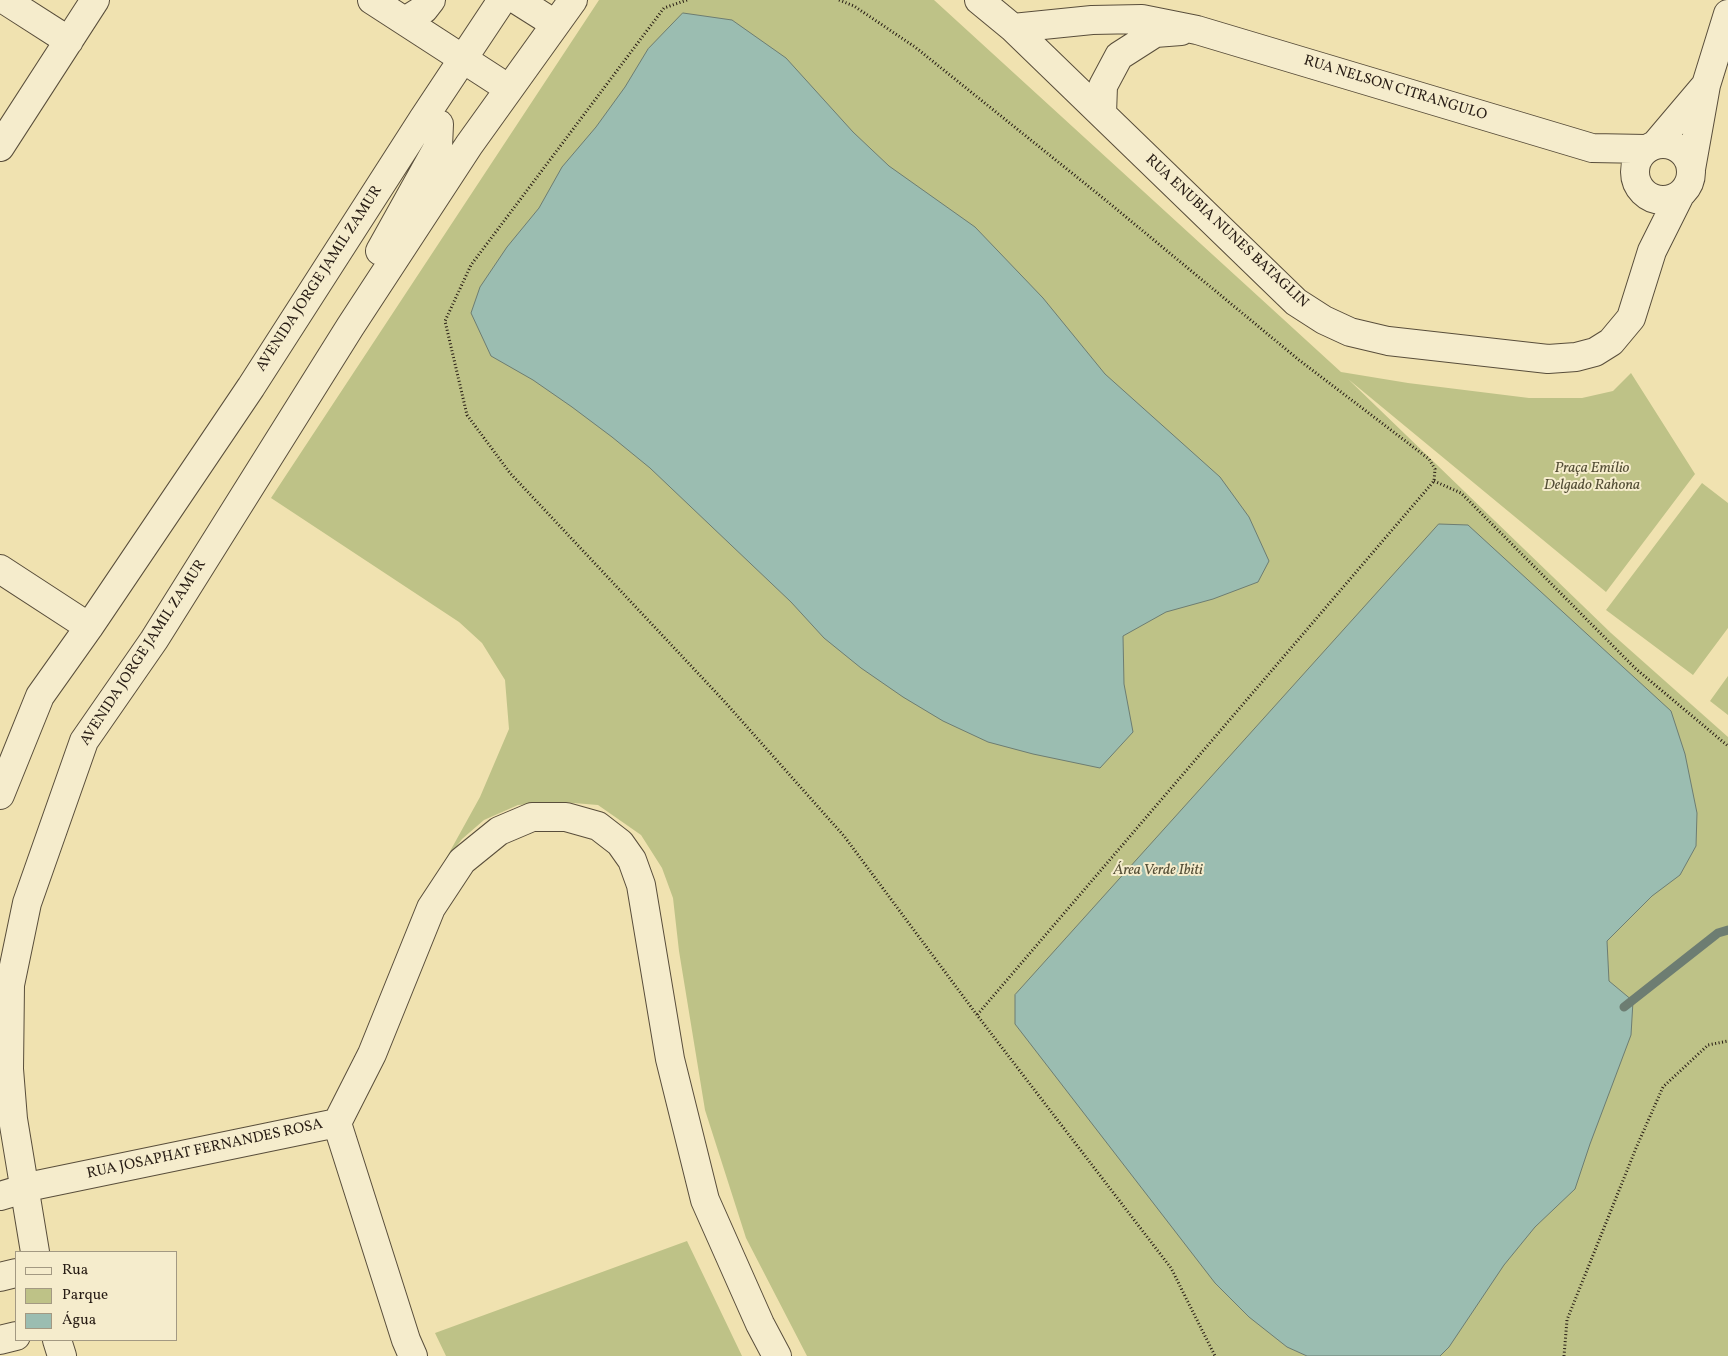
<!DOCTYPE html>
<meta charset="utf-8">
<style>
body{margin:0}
#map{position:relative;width:1728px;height:1356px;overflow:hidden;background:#f0e2b0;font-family:Vollkorn,serif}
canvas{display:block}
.legend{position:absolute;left:15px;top:1251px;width:162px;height:90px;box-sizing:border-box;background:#f5eccc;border:1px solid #a39982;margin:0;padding:6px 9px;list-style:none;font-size:15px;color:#271c14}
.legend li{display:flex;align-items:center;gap:10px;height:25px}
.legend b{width:25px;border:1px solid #a39982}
</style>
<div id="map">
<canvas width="1728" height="1356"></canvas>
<ul class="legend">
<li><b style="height:6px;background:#f5eccc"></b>Rua</li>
<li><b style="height:14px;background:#bec287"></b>Parque</li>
<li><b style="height:14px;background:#9bbdb1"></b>Água</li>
</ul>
</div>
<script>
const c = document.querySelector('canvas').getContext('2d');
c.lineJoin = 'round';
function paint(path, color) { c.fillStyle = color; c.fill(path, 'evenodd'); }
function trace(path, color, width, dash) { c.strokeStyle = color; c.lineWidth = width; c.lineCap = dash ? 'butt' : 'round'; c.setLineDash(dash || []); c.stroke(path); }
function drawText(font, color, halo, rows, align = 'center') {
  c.font = font + ' Vollkorn,serif'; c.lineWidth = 4; c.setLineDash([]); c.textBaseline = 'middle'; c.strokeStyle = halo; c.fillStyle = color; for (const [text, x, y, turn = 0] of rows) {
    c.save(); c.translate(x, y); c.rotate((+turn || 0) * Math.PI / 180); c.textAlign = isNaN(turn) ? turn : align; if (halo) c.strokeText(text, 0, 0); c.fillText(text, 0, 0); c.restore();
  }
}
const green = new Path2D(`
 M599 0H934L1341 372 1408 383 1529 398H1582L1613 391 1631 373 1695 474 1606 592 1348 379 1611 633 1728 737V1356H807L746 1238 705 1110 679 951 673 898 662 868 641 835 598 805 561 802 518 805 484 820 462 839 443 864 480 797 509 729 505 680 482 643 459 622 271 498Z
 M1702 483 1728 503V628L1693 675 1606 610Z
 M1728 676V715L1710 701Z
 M687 1241 742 1356H446L435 1333Z`);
const water = new Path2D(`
 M683 13 732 20 786 58 853 132 889 166 975 227 1043 298 1105 374 1220 477 1249 517 1269 561 1258 582 1213 599 1166 612 1123 636 1124 684 1133 732 1100 768 1033 754 988 742 943 721 903 697 861 668 824 638 791 602 650 468 612 437 572 407 533 380 491 356 471 313 480 287 507 247 539 208 562 167 596 127 625 87 648 49Z
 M1439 524 1468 525 1671 711 1685 754 1697 813 1696 846 1680 875 1652 896 1607 941 1609 981 1633 1001 1631 1035 1590 1144 1575 1189 1535 1227 1504 1265 1449 1347 1440 1356H1307L1287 1347 1249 1317 1215 1283 1015 1024V995Z`);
const stream = new Path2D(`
 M1624 1007 1718 933 1728 930`);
const path = new Path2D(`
 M687 0 664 8 471 265 445 321 467 415 510 473 724 701 844 836 977 1015 1171 1268 1215 1356
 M839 0 854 6 915 47 1103 198 1299 360 1429 459 1435 469 1434 481 977 1015
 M1434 481 1461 493 1636 669 1728 746
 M1564 1356 1567 1320 1636 1148 1663 1087 1708 1045 1728 1041`);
const minor = new Path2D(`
 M5 0 69 41
 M372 0 497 81 507 89
 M517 0 555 24
 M979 0 1013 28 1296 302 1324 320 1350 332 1388 341 1548 359 1576 357 1595 352 1611 342 1631 318 1652 251 1680 195
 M405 21 424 9 431 0
 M1013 28 1092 20 1142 19 1197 30 1592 148 1646 149
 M1102 114 1103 86 1119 56 1155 33 1181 31
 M1635 172a28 28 0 1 1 56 0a28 28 0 1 1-56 0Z
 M1655 145 1705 86
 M0 147 95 0
 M1691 169 1706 85 1728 14
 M380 251 438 147 439 124 423 119
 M0 569 89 627
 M0 795 40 696 89 627 251 387 423 119 502 0
 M337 1123 406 1340 413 1356
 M0 1196 37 1185 337 1123 372 1054 431 908 462 861 499 831 532 817H566L598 826 620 843 632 860 641 885 670 1059 705 1200 760 1324 777 1356
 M35 1252 13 1119 9 1069 10 985 27 903 84 741 154 640 350 327 469 145 573 0
 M0 1277 16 1273
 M0 1340 16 1336
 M57 1340 62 1356`);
const streetNames = [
 ["RUA NELSON CITRANGULO",1395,89,17],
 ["RUA ENUBIA NUNES BATAGLIN",1226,232,43],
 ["AVENIDA JORGE JAMIL ZAMUR",320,279,-57],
 ["AVENIDA JORGE JAMIL ZAMUR",144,653,-57],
 ["RUA JOSAPHAT FERNANDES ROSA",205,1150,-12]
];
const parkNames = [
 ["Praça Emílio",1592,469],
 ["Delgado Rahona",1592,486],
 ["Área Verde Ibiti",1158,871]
];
paint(green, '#bec287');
paint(water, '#9bbdb1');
trace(water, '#6d7d72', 1);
trace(stream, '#6d7d72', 9);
trace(minor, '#594e3b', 30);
trace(path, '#271c14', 3, [1, 2.5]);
trace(minor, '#f5eccc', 28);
drawText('15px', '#271c14', '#f5eccc', streetNames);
drawText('italic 15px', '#544e36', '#f5eccc', parkNames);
</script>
